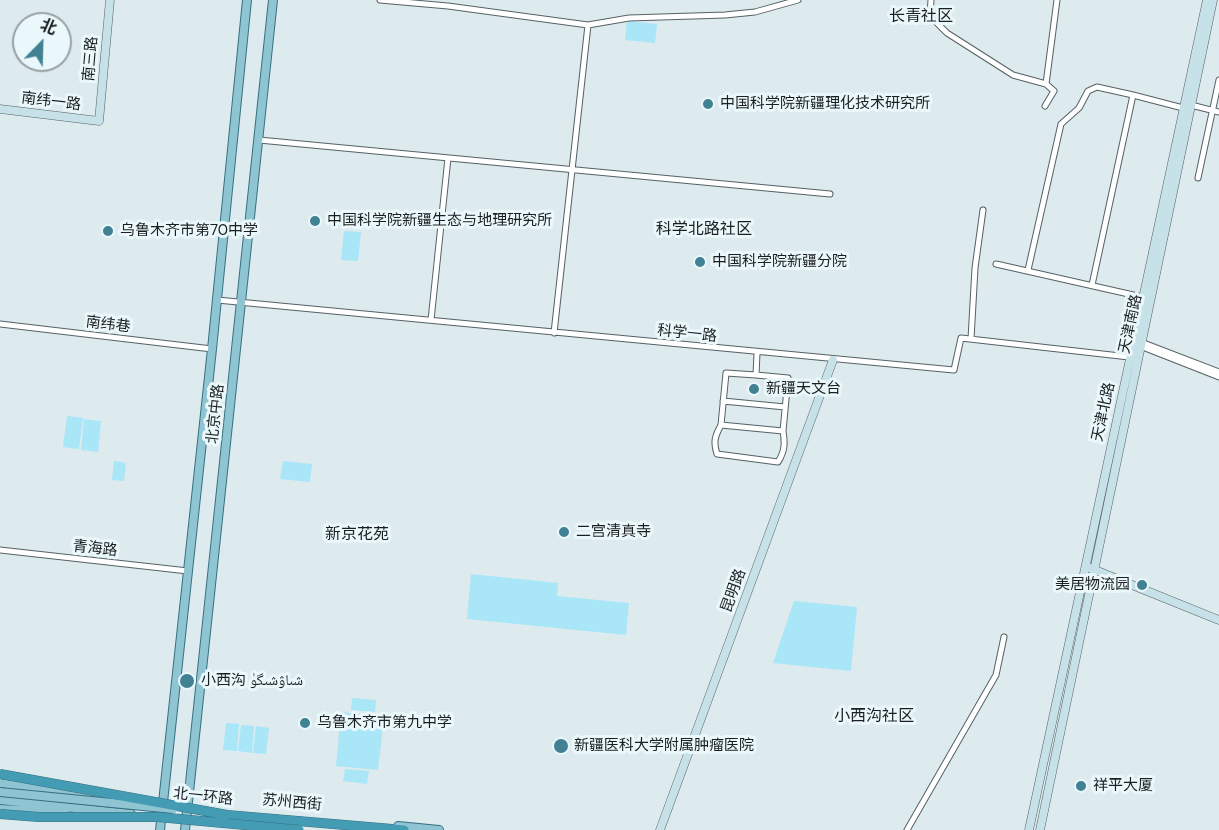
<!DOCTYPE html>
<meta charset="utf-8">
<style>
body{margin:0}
#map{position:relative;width:1219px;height:830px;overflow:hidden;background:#ddeaee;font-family:"DM Sans","Noto Sans SC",sans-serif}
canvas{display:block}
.north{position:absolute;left:12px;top:12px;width:60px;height:60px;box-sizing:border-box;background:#eaf8fc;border:2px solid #97a1a4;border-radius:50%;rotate:23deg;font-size:16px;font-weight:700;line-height:24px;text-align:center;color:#1b1f21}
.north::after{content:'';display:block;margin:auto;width:21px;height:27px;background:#408194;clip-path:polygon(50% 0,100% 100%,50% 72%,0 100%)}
</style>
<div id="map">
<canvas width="1219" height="830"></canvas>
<div class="north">北</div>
</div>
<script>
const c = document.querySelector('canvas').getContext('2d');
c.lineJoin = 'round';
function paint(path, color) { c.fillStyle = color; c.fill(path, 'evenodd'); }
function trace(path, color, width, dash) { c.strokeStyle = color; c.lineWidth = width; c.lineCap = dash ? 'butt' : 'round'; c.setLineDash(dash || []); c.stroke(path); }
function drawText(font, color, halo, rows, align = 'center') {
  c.font = font + ' "DM Sans","Noto Naskh Arabic","Noto Sans SC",sans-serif'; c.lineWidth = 6; c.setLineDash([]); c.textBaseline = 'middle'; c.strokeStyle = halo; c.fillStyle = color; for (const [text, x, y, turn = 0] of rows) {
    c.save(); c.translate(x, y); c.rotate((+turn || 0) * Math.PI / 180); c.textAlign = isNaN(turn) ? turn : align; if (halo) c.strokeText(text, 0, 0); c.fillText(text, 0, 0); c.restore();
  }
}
const green = new Path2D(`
 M627 21 657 24 655 43 625 40Z
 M344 231 361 232 358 261 341 260Z
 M67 416 83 418 79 449 63 447Z
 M84 419 101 421 98 452 81 450Z
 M114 461 126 463 124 481 112 480Z
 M283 461 312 464 310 482 280 479Z
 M471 574 558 583 557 596 629 603 626 635 467 619Z
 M794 601 857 607 851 671 773 663Z
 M352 698 376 700 375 712 351 710Z
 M341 712 384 717 378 770 336 766Z
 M226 723 239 724 237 751 223 750Z
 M241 725 254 726 252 753 238 751Z
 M256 726 269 728 266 754 253 753Z
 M345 769 369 771 367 784 343 781Z`);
const street = new Path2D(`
 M380 0 448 6 588 25 629 18 725 15 755 12 798 0
 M931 0 930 16 947 33 1013 75 1046 84 1054 91 1045 106
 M1046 84 1057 0
 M1191 105 1219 112
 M259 140 830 194
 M1198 178 1219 80
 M996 264 1142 297
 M1028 270 1061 124 1079 108 1088 91 1097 87 1133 95
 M1092 285 1133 95 1183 108
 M217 300 954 370 961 338 1129 357
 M431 320 448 158
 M0 324 212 349
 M554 333 588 25
 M971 339 975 268 983 210
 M1141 342 1219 372
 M1140 346 1219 377
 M756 375 726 373 721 425 783 431 788 378 756 375 757 353
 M723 401 785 407
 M721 425C715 436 713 442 717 454L778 462C785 451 785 443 783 431
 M0 550 188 571
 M907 830 996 675 1004 637`);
const secondary = new Path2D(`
 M0 109 99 121 110 0
 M1090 568 1219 620
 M660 830 833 360
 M1029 830 1207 0
 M1040 830 1213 0`);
const primary = new Path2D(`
 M0 783 100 798
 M0 800 131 814
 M0 809 65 813
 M398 826 439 830
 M160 830 212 349 247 0
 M185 830 273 0`);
const highway = new Path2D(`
 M227 815 404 830`);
const primaryBridge = new Path2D(`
 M0 792 173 809`);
const highwayBridge = new Path2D(`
 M0 774 227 815
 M0 814 39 817H158L299 830`);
const markers = [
 [708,104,6,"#408194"],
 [315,221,6,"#408194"],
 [108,231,6,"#408194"],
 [700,262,6,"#408194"],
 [754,389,6,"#408194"],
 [564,532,6,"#408194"],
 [1142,585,6,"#408194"],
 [187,681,8,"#408194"],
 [305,723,6,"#408194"],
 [561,746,8,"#408194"],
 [1081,786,6,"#408194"]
];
const streetNames = [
 ["南三路",91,59,-85],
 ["南纬一路",51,102,7],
 ["天津南路",1131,324,-78],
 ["南纬巷",108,325,7],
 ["科学一路",687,334,6],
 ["天津北路",1104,412,-78],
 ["北京中路",216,414,-84],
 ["青海路",95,549,6],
 ["昆明路",734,591,-70],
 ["北一环路",203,797,6],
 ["苏州西街",292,803,5]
];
const poiNames = [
 ["中国科学院新疆理化技术研究所",720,104],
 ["中国科学院新疆生态与地理研究所",327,221],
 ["乌鲁木齐市第70中学",120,231],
 ["中国科学院新疆分院",712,262],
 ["新疆天文台",766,389],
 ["二宫清真寺",576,532],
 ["美居物流园",1130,585,"right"],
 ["小西沟 شىاۋشىگۈ",201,681],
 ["乌鲁木齐市第九中学",317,723],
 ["新疆医科大学附属肿瘤医院",574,746],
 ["祥平大厦",1093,786]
];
const neighbourhoodNames = [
 ["长青社区",921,17],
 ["科学北路社区",704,230],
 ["新京花苑",357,535],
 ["小西沟社区",874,717]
];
paint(green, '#a9e6f8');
trace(street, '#566164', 7);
trace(secondary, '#566164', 9);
trace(primary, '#367081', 10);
trace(highway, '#367081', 10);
trace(street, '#fff', 5);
trace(secondary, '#c7e1e8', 8);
trace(primary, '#8fc4d2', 8);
trace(highway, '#449cb4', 9);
trace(primaryBridge, '#367081', 10, []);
trace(highwayBridge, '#367081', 10, []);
trace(primaryBridge, '#8fc4d2', 8);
trace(highwayBridge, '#449cb4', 9);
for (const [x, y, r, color] of markers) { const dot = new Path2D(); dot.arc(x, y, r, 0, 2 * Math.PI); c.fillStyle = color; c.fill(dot); trace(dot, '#eaf8fc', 2); }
drawText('15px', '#1b1f21', '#eaf8fc', streetNames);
drawText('15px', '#1b1f21', '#eaf8fc', poiNames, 'left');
drawText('16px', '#1b1f21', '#eaf8fc', neighbourhoodNames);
</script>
